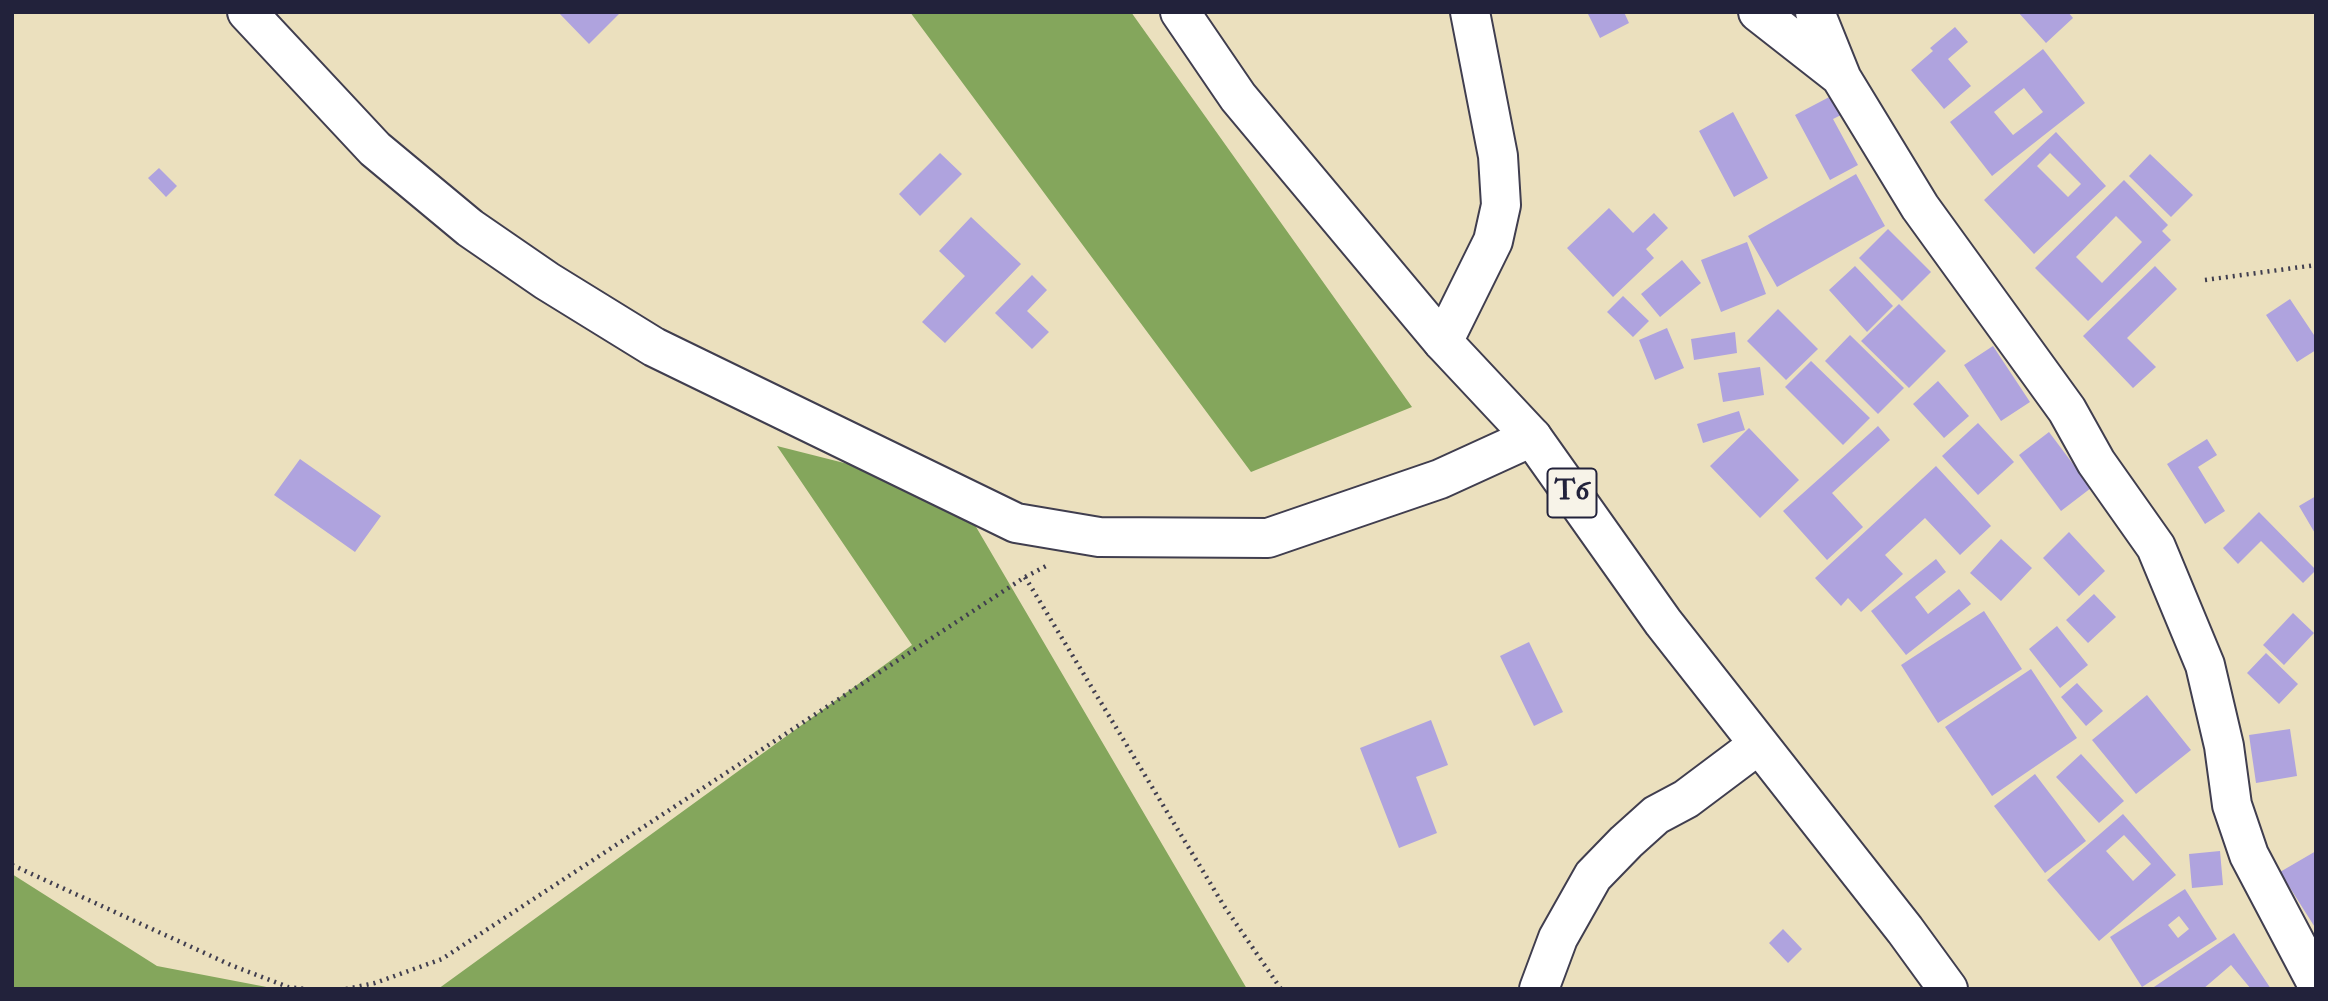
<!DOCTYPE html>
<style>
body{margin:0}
#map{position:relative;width:2328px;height:1001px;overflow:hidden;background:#ebe0be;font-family:"IM FELL Double Pica",serif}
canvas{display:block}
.frame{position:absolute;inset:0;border:14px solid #22223b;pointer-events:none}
</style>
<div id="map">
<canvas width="2328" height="1001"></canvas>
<div class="frame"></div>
</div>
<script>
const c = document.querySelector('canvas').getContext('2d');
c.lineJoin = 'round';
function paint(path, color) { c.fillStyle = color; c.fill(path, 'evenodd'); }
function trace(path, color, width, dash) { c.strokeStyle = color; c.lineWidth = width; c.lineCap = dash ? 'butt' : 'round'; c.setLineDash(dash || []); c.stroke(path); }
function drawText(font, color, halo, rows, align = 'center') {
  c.font = font + ' "IM FELL Double Pica",serif'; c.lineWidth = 5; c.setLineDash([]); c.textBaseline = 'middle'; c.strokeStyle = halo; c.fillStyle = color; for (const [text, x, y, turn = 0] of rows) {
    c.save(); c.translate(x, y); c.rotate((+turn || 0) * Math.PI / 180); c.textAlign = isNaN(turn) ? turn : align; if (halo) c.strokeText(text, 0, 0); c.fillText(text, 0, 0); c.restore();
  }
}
const forest = new Path2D(`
 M910 12H1131L1412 407 1251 472Z
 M777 446 955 491 1247 989H438L912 645Z
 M12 874 157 966 277 989H12Z`);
const building = new Path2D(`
 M558 12H621L589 44Z
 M1587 12H1624L1629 23 1600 38Z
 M2018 12H2068L2073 18 2046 43Z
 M1955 27 1968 42 1948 59 1971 86 1944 109 1911 70 1933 51 1930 48Z
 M2043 49 2085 103 1992 176 1950 122ZM2024 88 2043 112 2013 135 1994 112Z
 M1835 94 1845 113 1833 119 1858 165 1830 180 1795 115Z
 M1733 112 1768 178 1734 197 1699 131Z
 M2056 132 2106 186 2034 254 1984 200ZM2050 153 2081 184 2068 197 2037 166Z
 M940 153 962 174 920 216 899 194Z
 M2150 154 2193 195 2171 217 2129 176Z
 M159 168 177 186 166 197 148 178Z
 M1856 174 1885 226 1777 287 1748 236Z
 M2124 180 2168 225 2162 231 2171 240 2088 321 2035 268ZM2116 216 2142 242 2102 283 2076 257Z
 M1609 208 1633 233 1654 213 1668 228 1646 249 1654 258 1613 297 1567 248Z
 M971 217 1021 264 945 343 922 322 965 276 939 251Z
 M1888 229 1931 272 1902 301 1859 258Z
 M1747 242 1766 294 1721 312 1701 260Z
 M1682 260 1701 283 1660 317 1641 294Z
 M1855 266 1893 306 1867 332 1829 290Z
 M2155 266 2177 289 2127 338 2156 367 2133 388 2083 336Z
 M1032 275 1047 290 1027 311 1049 332 1032 349 995 313Z
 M1623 296 1649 321 1633 337 1607 312Z
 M2290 299 2316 338V350L2297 362 2266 315Z
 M1899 304 1946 351 1909 388 1861 341Z
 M1778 309 1818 349 1786 380 1747 341Z
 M1667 328 1684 368 1655 380 1639 340Z
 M1735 332 1737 353 1694 360 1691 339Z
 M1850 335 1904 388 1878 414 1825 361Z
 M1993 346 2030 402 2001 421 1964 365Z
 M1811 361 1870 418 1843 445 1785 387Z
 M1760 367 1764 395 1723 402 1718 373Z
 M1938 381 1969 416 1944 438 1913 404Z
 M1739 411 1745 430 1703 443 1697 424Z
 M1978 423 2014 462 1978 495 1942 456Z
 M1878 426 1890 440 1832 493 1863 527 1827 560 1783 511Z
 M1749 428 1799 480 1760 518 1710 466Z
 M2049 432 2091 488 2061 511 2019 455Z
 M2207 439 2217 455 2198 467 2225 511 2205 524 2167 464Z
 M300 459 381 516 355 552 274 495Z
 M1936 466 1991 526 1960 555 1925 518 1885 555 1903 574 1861 612 1848 598 1841 606 1815 578Z
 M2316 496V535L2299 506Z
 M2259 512 2316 570 2303 583 2261 541 2238 564 2223 548Z
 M2069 532 2105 571 2079 596 2043 558Z
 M2001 539 2032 568 2001 601 1970 573Z
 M1936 559 1946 572 1915 597 1928 614 1959 589 1971 604 1906 655 1871 611Z
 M2094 594 2116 617 2088 643 2066 620Z
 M1984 611 2022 669 1938 723 1901 665Z
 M2293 613 2314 633 2284 665 2263 645Z
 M2057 626 2088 665 2060 688 2029 649Z
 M1529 642 1563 712 1534 726 1500 656Z
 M2266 653 2298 684 2279 704 2247 673Z
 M2031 669 2077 738 1992 796 1945 727Z
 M2077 683 2103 711 2086 726 2061 697Z
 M2147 695 2191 750 2136 794 2092 740Z
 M1431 720 1448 765 1416 777 1437 833 1399 848 1360 748Z
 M2290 729 2297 776 2256 783 2249 735Z
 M2081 754 2124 801 2099 823 2056 777Z
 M2035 774 2086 841 2045 873 1994 806Z
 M2123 814 2176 875 2099 941 2047 880ZM2124 835 2151 864 2133 881 2106 851Z
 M2220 851 2223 885 2192 888 2189 854Z
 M2316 851V929L2280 872Z
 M2185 889 2217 939 2142 987 2110 937ZM2179 916 2189 929 2178 938 2168 925Z
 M1783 929 1802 949 1788 963 1769 943Z
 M2234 933 2271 989H2251L2231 965 2203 989H2151Z`);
const path = new Path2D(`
 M2205 280 2316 265
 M1025 577 1224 906 1281 989
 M12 865 233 966 288 987 305 989
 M346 989 375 983 442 959 1025 577 1046 566`);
const minor = new Path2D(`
 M247 12 375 149 470 228 547 281 654 347 1016 523 1099 537 1268 538 1440 479 1532 437
 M1758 12 1841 77
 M1815 12 1842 79 1920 207 2067 410 2096 462 2156 547 2205 665 2224 746 2232 805 2249 855 2316 982
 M1443 342 1493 241 1501 205 1498 156 1470 12
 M1539 989 1558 938 1593 876 1626 842 1656 815 1686 799 1758 745`);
const highway = new Path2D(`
 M1180 12 1238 97 1443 342 1532 437 1663 622 1905 930 1948 989`);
const shields = [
 [1572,493,49]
];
const shieldNames = [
 ["T6",1572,493]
];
paint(forest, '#84a65c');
paint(building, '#afa3de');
trace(minor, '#403e4f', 42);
trace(highway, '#403e4f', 42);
trace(path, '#403e4f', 4.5, [2, 5]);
trace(minor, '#fff', 38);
trace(highway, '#fff', 38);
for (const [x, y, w] of shields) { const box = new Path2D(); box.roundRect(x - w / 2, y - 24.5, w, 49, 5); c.fillStyle = '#f7f3e8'; c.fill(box); trace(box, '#22223b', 2); }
drawText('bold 28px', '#22223b', null, shieldNames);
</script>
